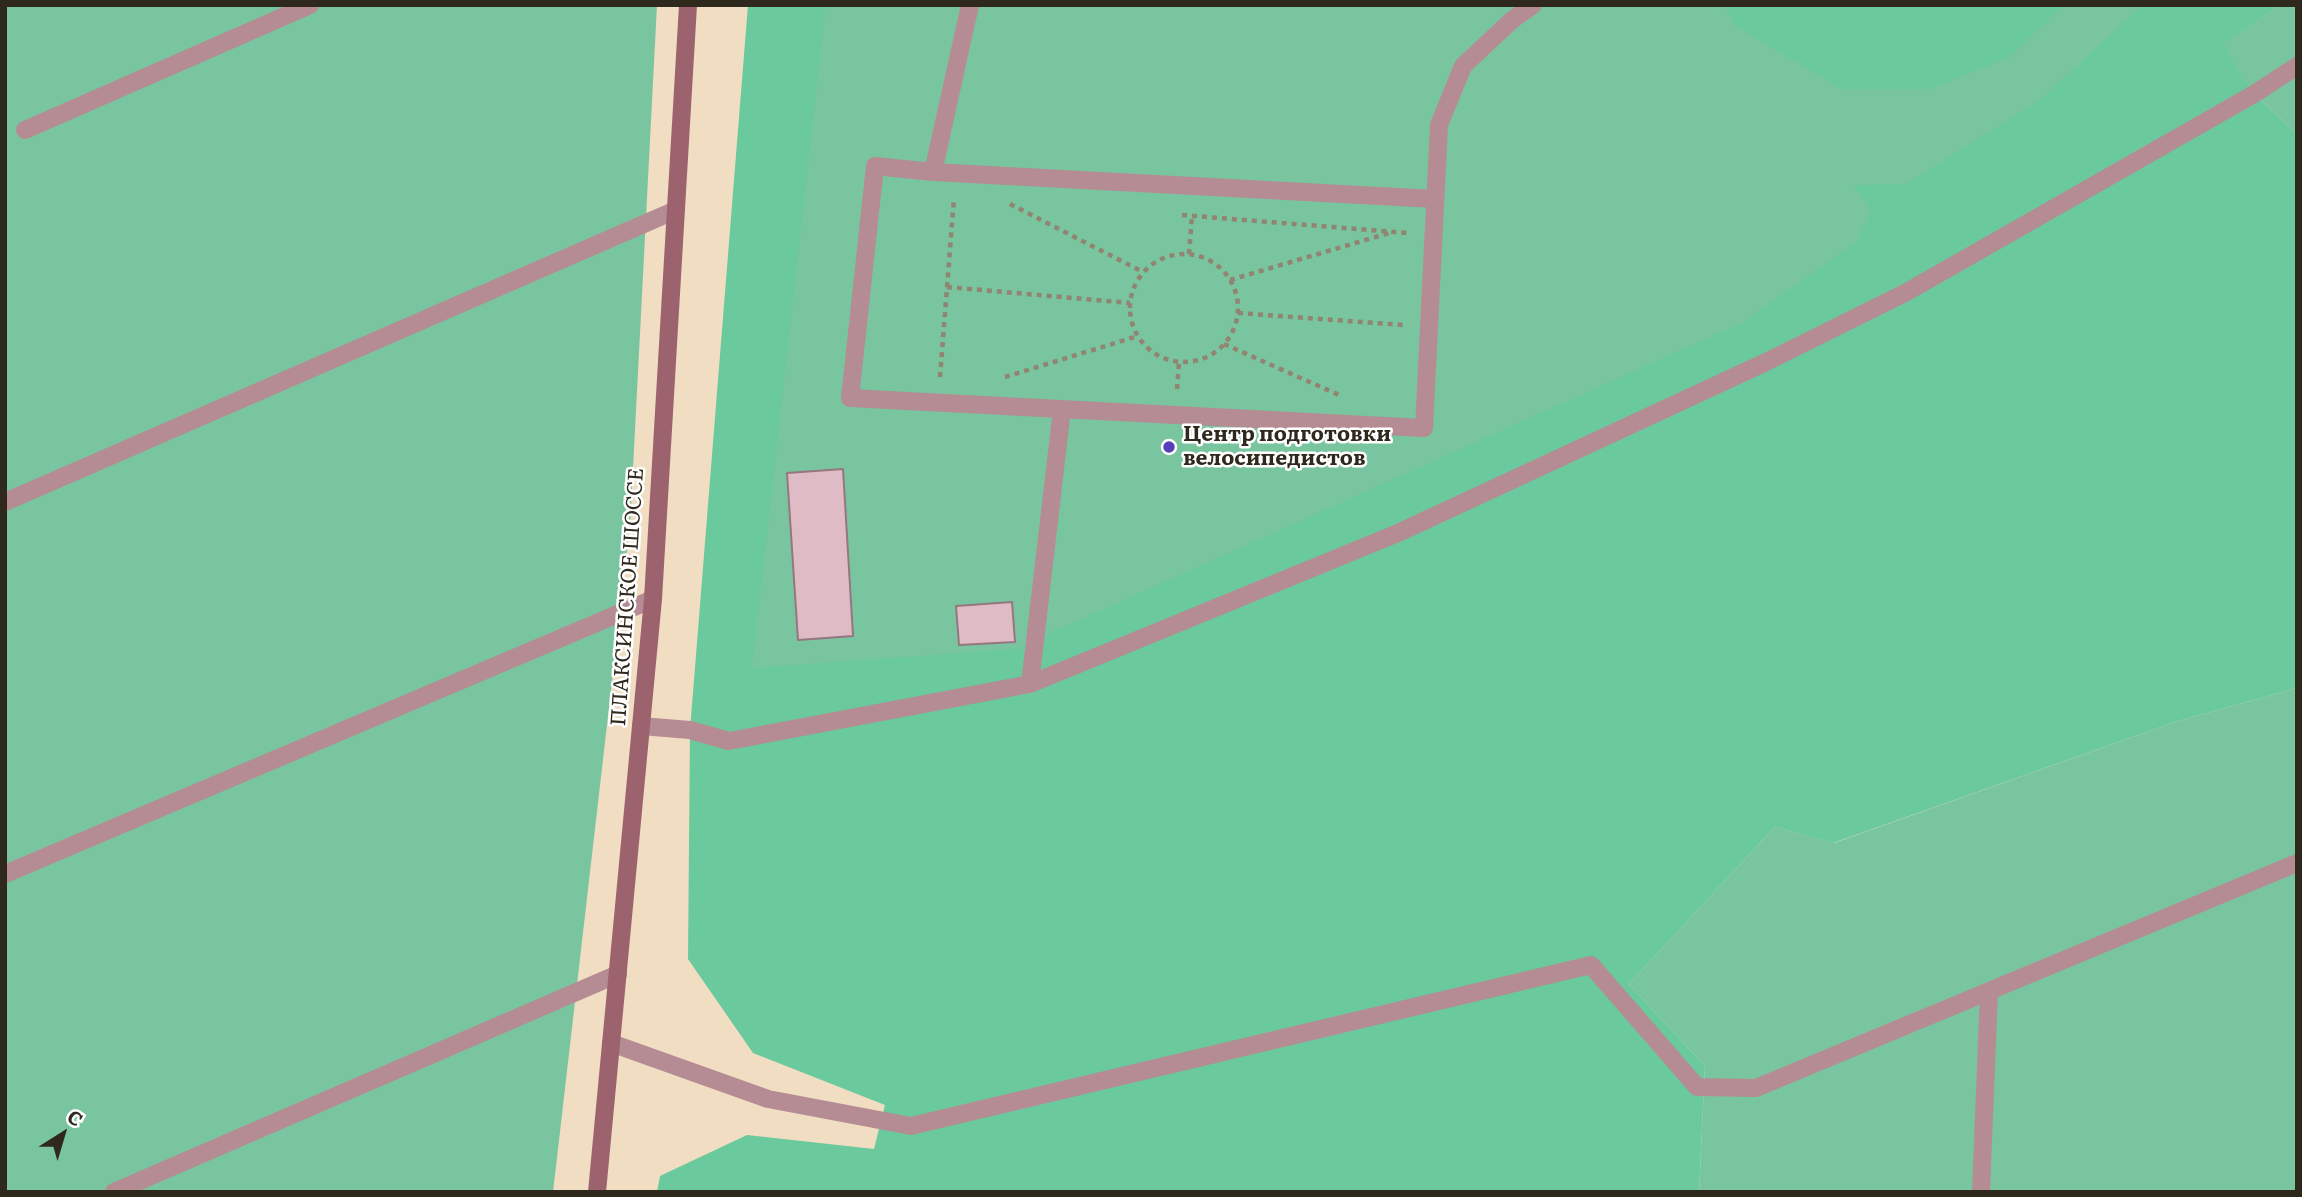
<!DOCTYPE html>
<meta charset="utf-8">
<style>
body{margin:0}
#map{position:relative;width:2302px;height:1197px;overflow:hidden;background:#f0ddc2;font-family:Literata,serif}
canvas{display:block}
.frame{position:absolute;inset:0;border:7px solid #2f281d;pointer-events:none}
.north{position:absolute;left:28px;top:1099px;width:70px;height:70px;-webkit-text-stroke:5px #fff;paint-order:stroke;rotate:37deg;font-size:19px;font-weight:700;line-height:28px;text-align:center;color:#2f281d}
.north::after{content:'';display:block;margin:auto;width:24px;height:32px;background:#2f281d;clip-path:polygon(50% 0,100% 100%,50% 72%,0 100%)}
</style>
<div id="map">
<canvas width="2302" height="1197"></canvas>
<div class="frame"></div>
<div class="north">С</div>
</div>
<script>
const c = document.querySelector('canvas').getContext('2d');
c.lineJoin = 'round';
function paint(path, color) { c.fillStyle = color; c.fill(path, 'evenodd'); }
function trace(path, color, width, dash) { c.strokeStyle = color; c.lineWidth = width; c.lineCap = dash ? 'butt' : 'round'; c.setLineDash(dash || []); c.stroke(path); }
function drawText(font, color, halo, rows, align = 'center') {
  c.font = font + ' Literata,serif'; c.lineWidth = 5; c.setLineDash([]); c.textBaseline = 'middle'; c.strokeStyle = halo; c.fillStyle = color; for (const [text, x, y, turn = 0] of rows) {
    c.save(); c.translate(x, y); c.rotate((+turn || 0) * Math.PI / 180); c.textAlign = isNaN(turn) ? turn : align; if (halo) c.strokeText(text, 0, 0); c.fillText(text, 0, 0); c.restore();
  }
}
const green = new Path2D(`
 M5 5H657L630 526 553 1192H5Z
 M799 5H2179L1930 228 1398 533 729 741Z
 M2280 5H2297V134L2254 94 2222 44Z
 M2297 688V1192H1699L1705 1066 1629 984 1775 827 1834 843 2175 722Z`);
const forest = new Path2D(`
 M748 5H826L752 668 1015 649 1744 322 1856 242 1871 210 1853 185 1906 184 2040 100 2143 5H2280L2223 44 2254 94 2297 134V688L2175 722 1833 843 1775 827 1629 984 1705 1066 1699 1192H657L660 1176 747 1135 874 1149 885 1105 753 1053 688 959 690 730Z
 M1724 5H2064L2008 58 1929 89H1842L1734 25Z`);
const building = new Path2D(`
 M843 469 853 636 798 640 787 473Z
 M1012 602 1015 642 959 645 956 606Z`);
const path = new Path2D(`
 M1010 204 1143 272
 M1182 215 1407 233
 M1189 254 1192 216
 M1130 308a54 54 0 1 1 108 0a54 54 0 1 1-108 0Z
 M1230 280 1389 233
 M947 287 1130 303
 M1238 313 1403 325
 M1224 344 1339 395
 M940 377 954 198
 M1005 377 1138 336
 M1177 389 1179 362`);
const service = new Path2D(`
 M25 130 310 5
 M933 172 970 5
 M1435 199 933 172 875 166 850 398 1424 428 1439 125 1463 66 1512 20 1533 5
 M5 502 676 210
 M1030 684 1062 409
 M641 726 690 730 729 741 1030 684 1398 533 1766 362 1905 293 2254 94 2297 66
 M5 874 653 599
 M611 1043 768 1099 911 1126 1591 965 1697 1087 1756 1088 2297 863
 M114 1192 618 974
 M1981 1192 1989 991`);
const secondary = new Path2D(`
 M597 1192 653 599 688 5`);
const markers = [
 [1169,447,7,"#5441b9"]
];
const poiNames = [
 ["Центр подготовки",1183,435],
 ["велосипедистов",1183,459]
];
const streetNames = [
 ["ПЛАКСИНСКОЕ ШОССЕ",628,597,-86]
];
paint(green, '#79c5a0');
paint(forest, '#6ac99d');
paint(building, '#debbc5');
trace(building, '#96767f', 2);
trace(path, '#918471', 4.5, [5, 5]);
trace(service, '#b58c93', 18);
trace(secondary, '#9c636e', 18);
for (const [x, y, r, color] of markers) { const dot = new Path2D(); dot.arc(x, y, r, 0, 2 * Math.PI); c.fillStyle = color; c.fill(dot); trace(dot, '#fff', 2.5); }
drawText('bold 21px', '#2f281d', '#fff', poiNames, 'left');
drawText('21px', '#2f281d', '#fff', streetNames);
</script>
